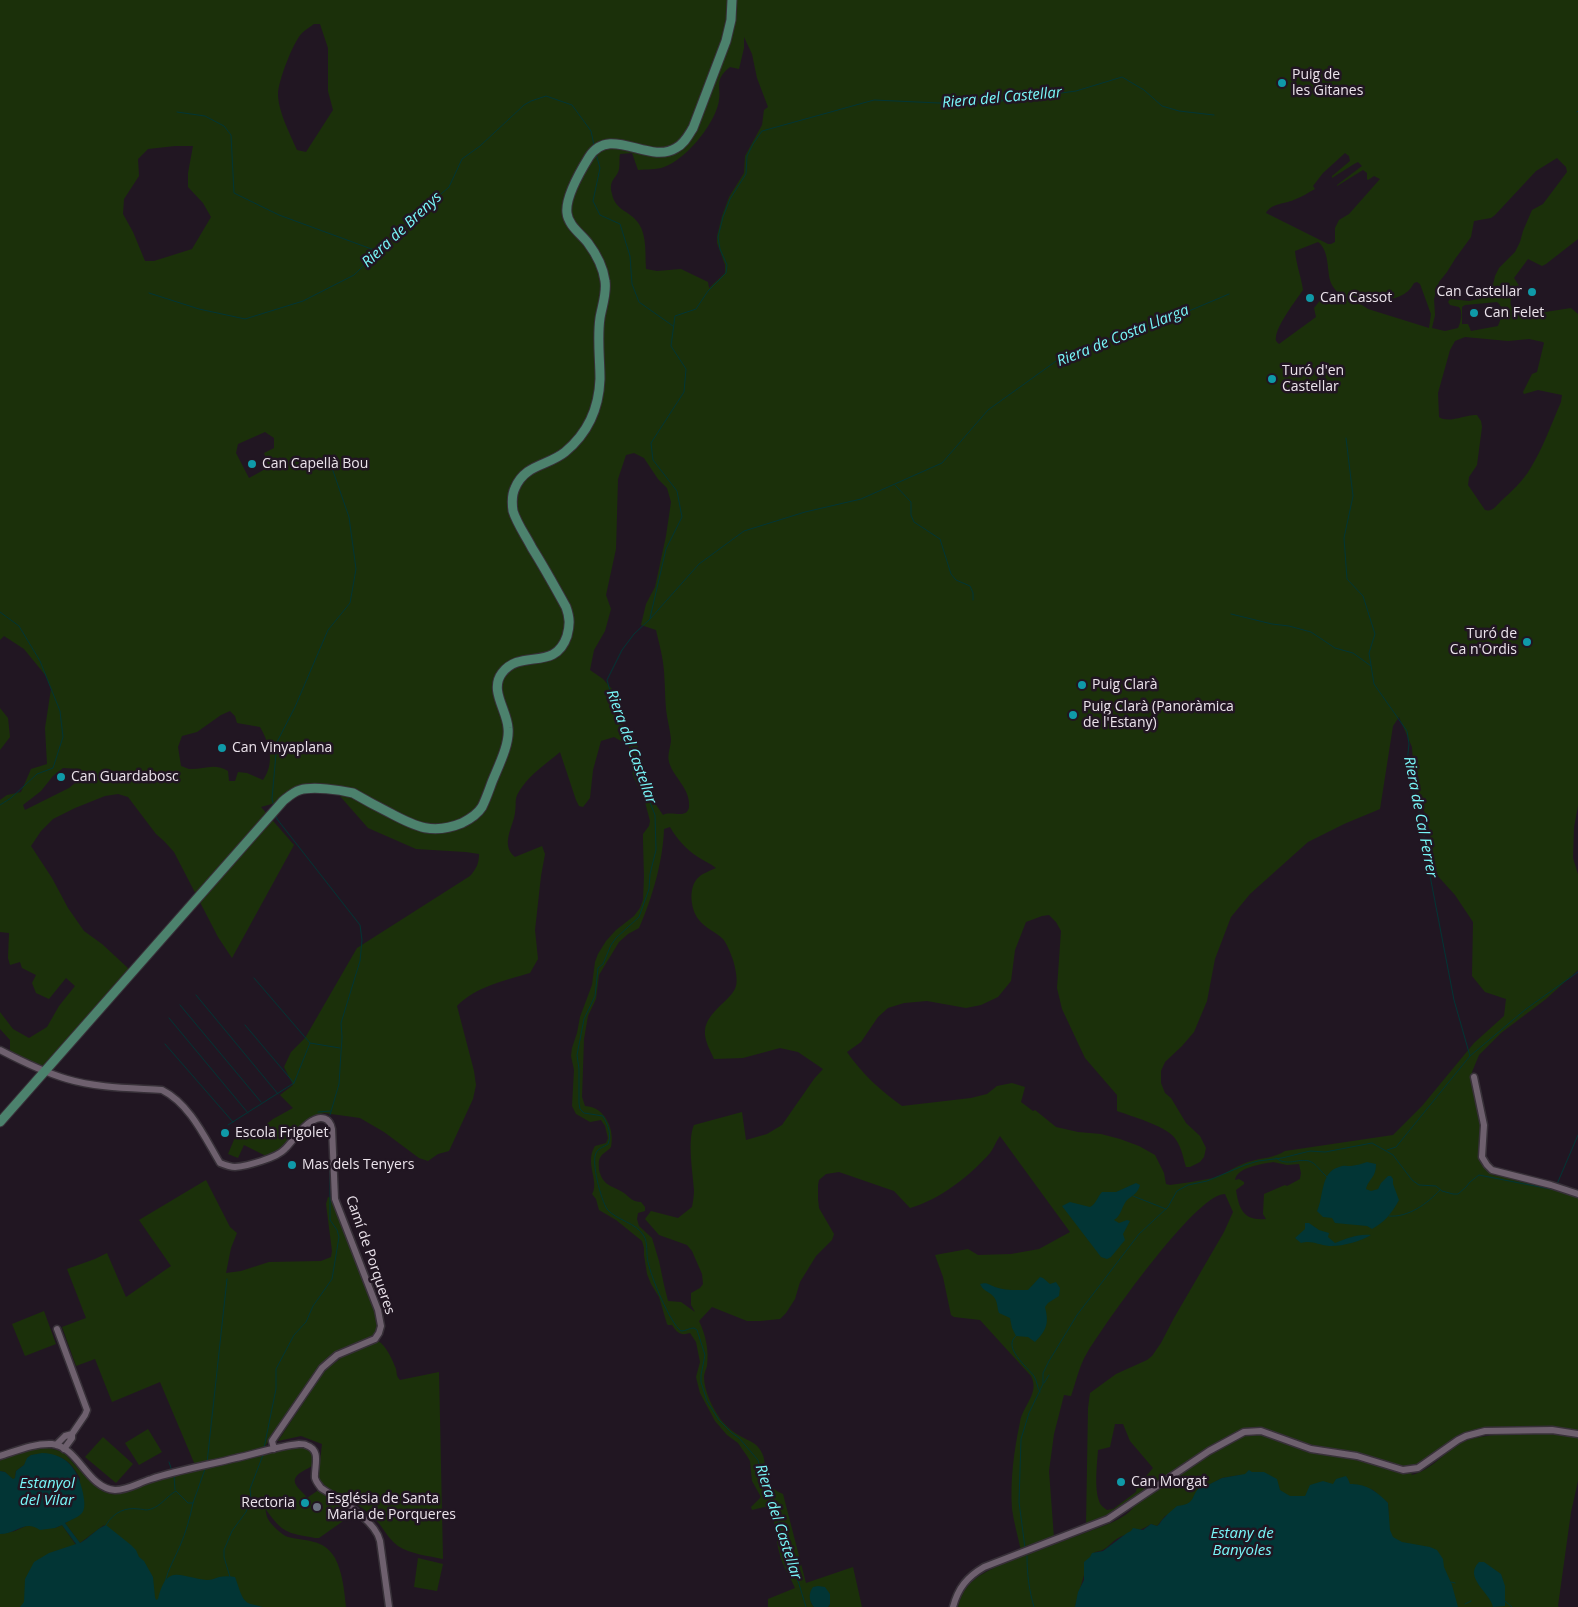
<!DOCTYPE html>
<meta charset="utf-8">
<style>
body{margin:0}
canvas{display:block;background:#211622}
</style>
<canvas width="1578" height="1607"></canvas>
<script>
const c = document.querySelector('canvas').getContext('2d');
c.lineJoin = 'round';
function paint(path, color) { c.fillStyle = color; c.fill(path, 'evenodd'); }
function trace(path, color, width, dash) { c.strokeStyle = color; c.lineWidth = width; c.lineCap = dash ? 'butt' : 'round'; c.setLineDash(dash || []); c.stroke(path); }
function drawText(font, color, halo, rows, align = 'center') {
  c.font = font + ' "Open Sans",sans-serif'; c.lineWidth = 5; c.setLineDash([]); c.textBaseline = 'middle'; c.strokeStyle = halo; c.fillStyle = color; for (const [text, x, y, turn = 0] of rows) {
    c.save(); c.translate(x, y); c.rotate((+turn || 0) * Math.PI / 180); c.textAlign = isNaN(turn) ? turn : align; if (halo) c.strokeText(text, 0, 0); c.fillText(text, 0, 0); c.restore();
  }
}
const green = new Path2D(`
 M0 0H1578V239L1546 264 1542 266 1528 259 1514 278 1520 287C1514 293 1509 297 1511 306L1520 314 1539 313 1571 308 1578 314V806L1574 827 1573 858 1578 874V970L1546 999 1501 1033 1479 1055 1472 1072 1476 1085 1483 1133 1484 1162 1493 1175 1528 1180 1578 1195V1431L1552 1427 1477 1431 1418 1466 1411 1475C1430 1472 1445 1451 1463 1442 1481 1432 1558 1431 1578 1438V1481L1571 1512 1558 1606 1559 1607H1454L1408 1547 1389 1536 1388 1503 1373 1490 1364 1487 1294 1499 1241 1475 1234 1476 1222 1478 1207 1486 1196 1500 1165 1516 1157 1526 1151 1524C1138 1532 1132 1532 1120 1537 1110 1542 1107 1551 1095 1552L1084 1575 1075 1607H958C964 1582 979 1575 1000 1565L1111 1523C1121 1518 1131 1513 1136 1503L1086 1526 1088 1408 1090 1393 1116 1374 1147 1360 1152 1356 1161 1343 1174 1318 1224 1232 1233 1212 1225 1194C1197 1192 1103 1326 1087 1353 1079 1366 1076 1382 1071 1396L1064 1395 1054 1434 1049 1471 1054 1538 1021 1551C1018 1537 1014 1523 1012 1509 1010 1481 1014 1450 1020 1422 1023 1405 1040 1393 1031 1376L980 1320 954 1317 951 1315 943 1277 935 1255 968 1249 978 1255 1011 1254 1039 1249 1070 1232 1000 1136C996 1141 994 1148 990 1153 971 1175 939 1200 910 1208L894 1191 839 1172 826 1174 819 1180 818 1185V1199L819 1208 834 1234 832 1240 816 1256 800 1282 795 1299 786 1313 780 1319 760 1321H747L712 1307 699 1321C706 1336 709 1350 707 1366 706 1370 704 1373 704 1377 704 1391 713 1409 721 1420 727 1427 734 1433 742 1437 747 1440 754 1442 758 1447 773 1464 754 1482 783 1494L806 1583 853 1567 862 1607H828L830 1604 811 1603 814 1607H768V1599L795 1588C790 1576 783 1567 780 1555 775 1539 777 1521 769 1508L764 1507 752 1510 751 1507 761 1497 752 1481 750 1461 747 1456 738 1443 727 1435 715 1421 700 1393 696 1377 700 1362 696 1342 690 1333C681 1336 677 1333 672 1325H668L667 1324 659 1297 651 1284 647 1274 644 1255V1248L642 1241 616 1220 599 1210 596 1199 592 1194C600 1182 584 1163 595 1146L606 1143 608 1138 605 1126 601 1120 590 1122 576 1114 572 1106 574 1070 571 1056 572 1048 577 1033 580 1017 592 985 595 962 598 954 606 941 616 930 634 916 640 908 643 900 644 877 643 840V834L649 826 650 821 645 802 633 775 632 754 628 745 614 737 601 741 593 770 590 798 583 807 579 806 576 800 560 752C547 763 531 774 522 787 513 800 517 799 515 813 513 827 500 845 515 857L542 846 545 854 541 876 535 930 538 959 530 973C506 980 475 987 457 1006L474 1071 476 1085 473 1099 449 1151 438 1154 428 1161 419 1158 384 1132 360 1118 324 1113 312 1117 283 1148 277 1150 268 1157 244 1145 238 1158 228 1154 236 1135 246 1140 273 1119 293 1108 280 1095 293 1085 284 1067 291 1052 305 1038 357 948 470 876C476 869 479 864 479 854L466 852 416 849 368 828 339 795 305 785 294 788 279 802 261 807 294 845 232 958 218 937 174 852 164 841 156 834 128 797 118 794 105 796 75 808 53 819 41 831 31 846 52 878 68 908 84 931 102 944 129 969 44 1067 42 1068 10 1054V1040L0 1029V1012L13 1029 29 1038 47 1027 59 1006 75 986 66 978 49 999 36 993 32 983 36 975 22 968 20 962 10 965 8 958 9 933 0 932V800L7 795 21 792 31 769 47 764 45 728 51 689 46 676 24 649 4 636 0 640ZM314 24H320L328 48V91L333 110 306 152 297 150C290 134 278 111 278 94 278 82 293 42 302 33 305 30 310 27 314 24ZM744 37 752 54 757 78 768 107 764 110 762 125 745 156 744 173 729 197 722 216 717 236V243L725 265V273L709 288 708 282 681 269 657 271 646 269C645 255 647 236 639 224 630 210 616 212 612 194 608 179 617 179 619 169 620 165 619 158 620 154L632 153 638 170C646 169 657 170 664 167 686 159 712 127 718 105 723 88 712 81 730 67L739 69 744 48ZM175 146H193L188 173V187L203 203 211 217 192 249 154 261H145L133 232 123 214 124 199 139 176 138 159 148 149ZM1345 153 1349 156 1350 161 1332 176V178L1354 164 1358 162 1362 166 1337 185V186L1363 170 1367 173V179L1368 180 1374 176 1380 179 1349 214 1339 220 1335 228V242L1331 244H1328L1266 213C1271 203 1286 204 1296 199 1302 197 1309 192 1315 189L1313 186 1323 173ZM1557 158 1566 167 1567 172 1543 204 1532 210 1523 231 1520 242 1515 252 1499 268 1495 276 1491 293 1488 297 1469 301 1450 299 1448 302 1450 305 1459 307C1463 312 1461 322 1458 328L1445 331 1432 328 1435 315 1434 299 1439 282 1447 272 1455 259 1471 237 1474 221 1491 218 1495 215 1536 171ZM1318 242C1329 250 1327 268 1330 280 1331 285 1335 289 1338 293L1336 300 1321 299 1314 308 1316 317 1279 344C1277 342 1275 341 1276 337 1277 325 1296 300 1303 290 1301 276 1296 264 1295 251ZM1417 282 1420 284 1431 314 1429 328 1368 309 1350 297 1351 296C1372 301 1403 305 1414 283ZM1497 302C1506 309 1501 318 1498 326L1471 331 1468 324H1462V307L1465 305ZM1465 337 1508 341 1529 339 1543 342 1544 343 1537 372 1532 374 1523 392 1524 394 1538 390 1562 395 1561 402C1551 425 1543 448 1530 469 1523 481 1511 492 1501 501 1496 506 1493 512 1485 510L1468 485 1469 477 1477 465 1482 427 1481 421 1477 415C1466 414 1449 424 1439 417L1438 393 1450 350 1455 341ZM265 432 274 438V448L264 453 269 467 249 478 236 453 238 444ZM634 453 644 458 658 479 667 488 671 502 666 536 655 587 646 604 641 625 656 630C659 643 663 657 664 671 665 684 665 697 666 709 667 719 670 729 671 739 671 747 667 754 669 762 673 777 691 789 689 807 687 820 671 810 663 815L654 802 653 796 646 782 643 761 638 747 623 725 620 698 603 679 590 670 594 650 605 631 611 609 606 595 616 549 618 479 626 455ZM230 711 235 716 237 723 260 727C270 744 275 763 263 780L247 773 238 772 235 781H229L228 771C214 762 203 770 189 769 186 768 184 767 181 766L178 747 182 736 197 732 221 715ZM1399 717 1412 747 1414 778 1429 828 1436 874 1455 895 1473 922 1472 976 1485 992 1506 999 1504 1016 1474 1043 1422 1106 1393 1135 1285 1151C1275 1158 1260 1158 1248 1162 1235 1166 1226 1174 1213 1178 1199 1181 1184 1183 1170 1185L1166 1184 1164 1173 1155 1155 1139 1146 1120 1139 1101 1134 1078 1132 1056 1127 1035 1110 1033 1111 1021 1102 1025 1087 1012 1083 997 1086 987 1094 971 1098 902 1106C881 1091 862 1074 847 1052L861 1042 878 1017 888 1008 904 1003 927 1001 966 1008 981 1005 998 997 1011 981 1015 950 1026 922 1042 916 1049 915 1056 922 1061 931 1057 988 1062 1009 1085 1058 1117 1095V1111C1131 1116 1165 1126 1174 1137 1181 1145 1183 1157 1186 1167H1190L1200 1162 1204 1157 1206 1148 1200 1136 1186 1123 1171 1098 1165 1093 1161 1083V1071L1165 1062 1182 1046 1194 1032 1207 1001 1215 959 1231 917 1250 894 1308 842 1344 824 1380 809 1393 726ZM63 768 81 769 82 777 69 788 25 810 23 805 41 791 53 776ZM670 827C677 839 686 849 698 857 704 861 710 863 716 868 710 871 703 873 699 877 688 886 690 909 699 920 705 928 716 932 723 939 727 944 731 954 733 960 735 966 738 980 736 986 733 999 707 1011 705 1030 704 1040 710 1050 714 1059L743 1058 780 1048 798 1052 823 1069 814 1079 782 1125 767 1134 746 1140 742 1112 694 1125C687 1140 693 1174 694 1190 694 1196 693 1201 692 1207L678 1218 651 1211 645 1219 659 1235 687 1245 692 1251 702 1274 703 1284 700 1288 691 1293V1305L695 1312 681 1302 668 1301 664 1285 659 1261 652 1238 639 1226 637 1219 638 1213 645 1211V1207L641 1202C633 1202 630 1198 624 1193 611 1185 603 1186 599 1170 599 1166 598 1161 600 1158 602 1153 608 1151 611 1147 615 1129 605 1107 585 1106L582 1097 584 1039 588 1016 596 999 599 975 619 942 628 934 639 928C652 899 663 861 664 829ZM1273 1162 1287 1165 1299 1164 1301 1173 1300 1179 1287 1186 1285 1185 1264 1194 1263 1214 1266 1219C1244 1221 1239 1210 1236 1190L1244 1184V1182L1239 1179 1235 1180C1237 1167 1262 1164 1273 1162ZM1115 1424H1123L1130 1441 1153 1468 1137 1487 1136 1492 1113 1509 1107 1510C1103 1507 1100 1505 1099 1501 1094 1487 1097 1465 1098 1450L1110 1447Z
 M0 708 8 718 10 737 0 750Z
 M206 1180 230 1227 237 1233 231 1248 226 1273 241 1271 269 1262 321 1261 331 1257 332 1251 326 1204 328 1197 333 1198 376 1310 379 1326 374 1337 336 1353 263 1449 195 1465 160 1382 112 1402 95 1359 76 1366 62 1327 86 1318 67 1269 95 1259 107 1253 126 1297 171 1266 139 1220Z
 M44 1311 56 1344 25 1356 12 1324Z
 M378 1341C386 1345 393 1361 396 1369 397 1374 396 1376 400 1380L439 1372 443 1559C429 1556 410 1554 398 1546 387 1538 383 1526 373 1517 358 1503 339 1494 321 1484L318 1480 322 1444 301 1436 278 1441 325 1370 348 1353Z
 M148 1429 162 1452 139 1465 125 1443Z
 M103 1437 133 1464 116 1483 85 1457Z
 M298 1446C309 1448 317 1454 312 1466 306 1470 290 1475 296 1485 299 1490 304 1493 307 1498L320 1489 348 1511 346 1519 319 1538H315C287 1533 282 1533 265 1508 266 1511 266 1516 268 1519 271 1525 282 1535 288 1537 307 1542 323 1538 335 1558 343 1574 344 1590 346 1607H243L156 1604 104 1525 80 1543 65 1523 76 1517 80 1478C68 1455 55 1453 31 1455L24 1465 16 1471 15 1478 13 1480 5 1472 0 1471V1458C21 1452 45 1441 65 1454 75 1464 97 1492 111 1494 128 1496 146 1483 162 1478 207 1466 253 1457 298 1446Z
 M28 1525 55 1528 62 1525 76 1545 53 1552 26 1607H0V1534L15 1531Z
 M418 1558 443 1564 437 1591 414 1587Z`);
const water = new Path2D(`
 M1367 1162 1376 1164C1376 1178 1369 1178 1366 1189L1371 1191 1378 1189 1381 1183 1388 1176H1391L1393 1179V1184L1399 1200C1392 1213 1385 1222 1372 1229L1367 1226 1335 1223 1332 1218 1323 1217 1317 1211C1324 1197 1320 1172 1339 1167 1343 1165 1347 1166 1351 1166 1357 1165 1362 1164 1367 1162Z
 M1136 1183 1140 1185C1138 1193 1133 1195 1127 1200 1121 1207 1122 1215 1114 1220L1119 1223 1127 1220 1130 1221 1123 1234 1125 1240 1111 1257 1107 1259 1101 1257 1062 1206 1070 1202 1090 1207C1097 1203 1097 1197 1102 1192H1116Z
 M1305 1223H1309L1319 1230 1329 1233 1328 1237 1335 1243C1349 1238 1356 1234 1371 1235 1362 1241 1340 1247 1329 1246 1317 1245 1313 1240 1301 1243L1295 1238 1305 1229Z
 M1040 1277 1043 1278 1050 1284 1056 1282 1060 1288 1059 1296 1048 1303 1045 1307C1049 1323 1047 1330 1035 1342L1028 1337 1016 1336 1012 1328 1010 1318 999 1313C997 1308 998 1301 993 1296 988 1291 983 1291 980 1284 987 1282 989 1285 995 1287 1005 1291 1018 1290 1028 1290Z
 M42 1453C68 1454 78 1470 83 1493 84 1499 86 1508 82 1513 78 1518 70 1520 65 1523L80 1543C89 1538 96 1529 106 1525L131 1545 136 1550 139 1557 144 1561 153 1577 155 1597 156 1600 158 1599C167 1562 181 1578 207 1580 212 1580 215 1578 219 1577 224 1576 230 1576 235 1577 239 1586 241 1602 251 1604 255 1605 259 1606 263 1607H20L24 1602 25 1579 34 1562 49 1553 76 1544 62 1525 55 1528 40 1530C25 1519 17 1534 0 1534V1471L5 1472 13 1479 15 1478 16 1471 24 1465 27 1458 31 1455Z
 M1249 1470 1252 1472H1264L1277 1479 1280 1490 1290 1496H1305L1310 1485 1323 1481 1333 1484 1336 1479 1346 1476 1348 1479 1350 1484C1365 1483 1378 1492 1388 1503L1390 1530 1393 1537 1402 1542 1430 1547 1437 1550 1443 1559 1444 1567 1452 1585 1458 1607H1075L1078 1592 1084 1580V1562L1090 1557 1092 1553 1103 1551 1127 1533 1131 1531 1133 1528 1143 1530 1151 1524 1157 1526C1161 1523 1161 1520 1165 1517 1168 1513 1173 1510 1177 1506 1197 1504 1190 1496 1200 1487H1204L1222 1478 1245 1474Z
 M1479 1562H1484L1501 1574 1505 1586V1606L1493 1607C1490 1592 1463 1578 1479 1562Z
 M818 1586 825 1587 830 1594V1604L828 1607H814C809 1601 808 1594 813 1587Z`);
const stream = new Path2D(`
 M177 112 205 116 224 126 231 135 234 193 279 215 377 251
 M1577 112 1578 111
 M596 154 600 168 593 201 600 215 620 224 630 256 632 284 639 302 673 326
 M149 293 199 309 245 319 303 301 354 275 403 227 449 187 462 159 480 146 524 105 531 101 546 96 572 105 591 131 594 145
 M1346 438 1353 496 1344 538 1347 579 1363 596 1375 634 1369 653 1374 684 1407 731 1409 744 1407 763 1415 798 1423 826 1426 855 1454 1000 1470 1056 1396 1147 1387 1150
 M895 485 911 502V515L914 522 940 539 951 574 956 580 970 586 973 593V600
 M0 612 19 626 40 661 60 711 63 737 53 768 37 774 11 798 0 805
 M1231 614 1272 624 1289 626 1311 632 1335 648 1353 653 1371 666
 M650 618 666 549 682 517 677 491 653 460 651 443 684 392 686 369 671 346 675 316 696 309 708 291 726 273 727 265 720 249 718 237 723 217 730 199 746 174 747 156 753 144 762 131 874 100 939 103 1001 101 1076 91 1122 77 1144 90 1162 106 1179 111 1214 115
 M274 806 272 799 277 742 295 707 328 630 350 603 356 569 349 517 332 468
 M276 815 277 819 360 925 362 940 360 961 341 1023 342 1037 339 1084 330 1115
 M254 978 310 1043
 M196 995 278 1094
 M180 1005 261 1102
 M169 1018 248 1113
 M245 1025 294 1083
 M165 1044 233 1122
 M1470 1056 1526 1009 1578 972
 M318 1112 331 1111
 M228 1125 294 1083 310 1043 340 1048
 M1276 1158C1287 1167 1298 1158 1309 1161 1316 1163 1321 1172 1327 1177
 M1557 1184 1578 1135
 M1133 1196 1166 1209
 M1389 1216C1408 1218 1428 1203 1440 1190
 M1016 1336C1002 1347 1027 1367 1034 1376 1037 1381 1037 1387 1040 1392
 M1044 1383 1049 1375
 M264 1448 276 1389V1369L294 1335 306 1322 313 1306 332 1279 339 1237 337 1230 330 1220V1149
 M169 1462 172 1471
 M207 1463 227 1279
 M174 1474 175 1490
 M106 1525C114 1512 125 1507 139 1509 143 1509 146 1511 151 1509 161 1506 167 1496 176 1491L188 1503H193L205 1469
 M1025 1548 1019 1502 1021 1439 1029 1413 1043 1384V1373L1049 1361 1077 1315 1139 1234 1168 1207 1177 1191 1188 1185 1207 1181 1245 1165 1258 1161 1282 1158 1310 1151 1325 1152 1372 1143 1393 1155 1412 1180 1419 1185 1436 1186 1442 1191 1453 1194H1458L1466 1187 1470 1182 1479 1175 1555 1190
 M1027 1556C1027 1574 1029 1590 1034 1607
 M230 1577 224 1557V1550L232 1531 246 1512 251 1499 250 1489 263 1455
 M165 1582C168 1569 175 1558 180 1546 186 1532 190 1518 193 1503
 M1451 1582 1455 1583
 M1505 1601 1512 1607
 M1465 1604 1471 1601
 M806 1607 799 1584 783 1543 777 1512 773 1501 766 1489 758 1460 739 1438 732 1433 719 1420 707 1401 701 1382V1375L705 1355 697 1330 694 1328C689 1328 686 1331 681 1331 670 1323 651 1277 648 1262 646 1254 648 1243 644 1236 636 1222 617 1221 607 1209 601 1200 591 1162 596 1153 598 1148 604 1147 608 1144 612 1135 608 1125 603 1116L584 1113 580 1109 579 1103V1069L577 1055 584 1019 595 996 598 968 603 964 611 945 616 938 639 917 649 889 650 874 656 850 655 815 641 780 636 755 619 723 607 680 622 650 634 634 650 619 699 564 744 531 805 512 861 499 942 463 988 410 1059 359 1111 338 1177 316 1229 294`);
const minor = new Path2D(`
 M0 1050C21 1061 43 1072 67 1079 97 1088 131 1088 162 1090 190 1104 205 1138 220 1163 225 1165 230 1167 235 1167 247 1166 277 1158 285 1149 294 1140 301 1127 312 1121 321 1115 330 1118 332 1129L335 1199 378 1310 381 1326 379 1333 375 1339 337 1355 322 1368 272 1441 274 1449
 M1474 1077 1484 1125 1482 1157 1487 1165 1492 1170 1551 1185 1578 1194
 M57 1329 87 1410 85 1415 72 1434V1438L64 1449
 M56 1445 65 1436 72 1434
 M0 1456C16 1451 34 1443 52 1444 79 1447 87 1488 115 1490 128 1490 138 1483 151 1479 178 1470 208 1465 236 1458 255 1454 278 1446 299 1444 300 1444 305 1444 306 1445 322 1450 314 1466 315 1478 316 1482 319 1485 321 1488 339 1500 375 1519 380 1541L389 1607
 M953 1607C958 1588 967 1577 984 1567L1108 1519 1209 1451 1244 1432 1261 1431 1311 1449 1357 1456 1403 1470 1418 1468 1458 1440 1466 1436 1485 1431 1552 1430 1578 1434`);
const major = new Path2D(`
 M0 1122 283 801C288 797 293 792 300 790 313 786 340 790 353 793 365 800 378 807 390 813 416 827 433 835 462 823 470 819 477 815 482 807 486 799 489 790 492 782 498 767 510 744 508 728 507 710 489 690 502 673 521 648 555 672 567 636 570 625 570 618 566 607 555 587 544 567 532 548 526 536 517 524 513 511 512 504 512 494 515 488 525 464 548 466 565 452 588 433 599 407 600 379 600 359 597 338 600 318 602 306 607 293 605 281 603 266 597 255 588 243 581 234 568 225 567 213 565 198 581 170 589 157 610 124 649 165 676 148 684 144 688 136 693 128L726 41 731 20 732 0`);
const markers = [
 [1282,83,5,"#0f9aa8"],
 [1532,292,5,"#0f9aa8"],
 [1310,298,5,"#0f9aa8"],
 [1474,313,5,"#0f9aa8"],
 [1272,379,5,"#0f9aa8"],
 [252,464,5,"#0f9aa8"],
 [1527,642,5,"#0f9aa8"],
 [1082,685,5,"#0f9aa8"],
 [1073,715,5,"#0f9aa8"],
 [222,748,5,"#0f9aa8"],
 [61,777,5,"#0f9aa8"],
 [225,1133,5,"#0f9aa8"],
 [292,1165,5,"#0f9aa8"],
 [1121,1482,5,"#0f9aa8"],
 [305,1503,5,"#0f9aa8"],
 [317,1507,5,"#6b7280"]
];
const poiNames = [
 ["Puig de",1292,75],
 ["les Gitanes",1292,91],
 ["Can Castellar",1522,292,"right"],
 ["Can Cassot",1320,298],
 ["Can Felet",1484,313],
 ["Turó d'en",1282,371],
 ["Castellar",1282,387],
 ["Can Capellà Bou",262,464],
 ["Turó de",1517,634,"right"],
 ["Ca n'Ordis",1517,650,"right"],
 ["Puig Clarà",1092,685],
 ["Puig Clarà (Panoràmica",1083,707],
 ["de l'Estany)",1083,723],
 ["Can Vinyaplana",232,748],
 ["Can Guardabosc",71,777],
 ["Escola Frigolet",235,1133],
 ["Mas dels Tenyers",302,1165],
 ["Can Morgat",1131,1482],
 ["Església de Santa",327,1499],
 ["Maria de Porqueres",327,1515],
 ["Rectoria",295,1503,"right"]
];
const streetNames = [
 ["Camí de Porqueres",370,1255,71]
];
const waterNames = [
 ["Riera del Castellar",1002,98,-5],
 ["Riera de Brenys",402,230,-43],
 ["Riera de Costa Llarga",1123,336,-22],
 ["Riera del Castellar",631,747,70],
 ["Riera de Cal Ferrer",1420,817,79],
 ["Estanyol",47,1484],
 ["del Vilar",47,1501],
 ["Riera del Castellar",778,1522,72],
 ["Estany de",1242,1534],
 ["Banyoles",1242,1551]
];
paint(green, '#1b300a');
paint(water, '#023535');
trace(stream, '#023535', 1);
trace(minor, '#373038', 9);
trace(major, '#373038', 11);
trace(minor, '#6e606e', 6);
trace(major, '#4c826d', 9);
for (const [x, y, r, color] of markers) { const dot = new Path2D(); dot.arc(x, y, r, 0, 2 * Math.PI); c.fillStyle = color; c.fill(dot); trace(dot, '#211622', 2); }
drawText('14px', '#ebe3eb', '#211622', poiNames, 'left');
drawText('14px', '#ebe3eb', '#211622', streetNames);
drawText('italic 15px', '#78f6f8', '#211622', waterNames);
</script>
